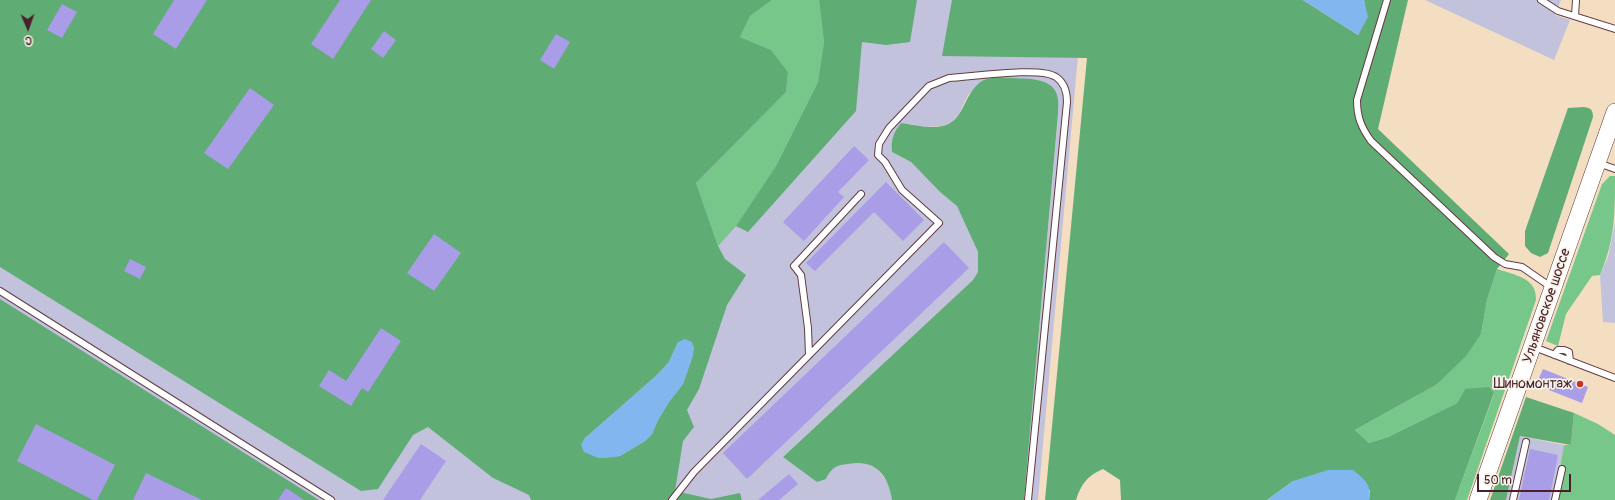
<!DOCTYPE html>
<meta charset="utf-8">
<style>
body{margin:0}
#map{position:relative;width:1615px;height:500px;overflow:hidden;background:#f3dec1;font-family:Pangolin,sans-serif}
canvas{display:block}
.north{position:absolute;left:8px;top:8px;width:40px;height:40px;-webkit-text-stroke:3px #f7f3e8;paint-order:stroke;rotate:178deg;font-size:11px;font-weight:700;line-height:16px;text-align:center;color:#4a1f2b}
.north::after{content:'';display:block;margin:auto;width:14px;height:18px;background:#4a1f2b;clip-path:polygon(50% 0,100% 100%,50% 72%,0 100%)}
.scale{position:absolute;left:1477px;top:474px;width:94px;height:18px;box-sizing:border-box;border:2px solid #4a1f2b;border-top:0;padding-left:5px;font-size:12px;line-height:14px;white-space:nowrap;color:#4a1f2b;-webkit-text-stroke:3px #f7f3e8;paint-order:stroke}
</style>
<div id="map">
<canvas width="1615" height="500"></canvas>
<div class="north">С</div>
<div class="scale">50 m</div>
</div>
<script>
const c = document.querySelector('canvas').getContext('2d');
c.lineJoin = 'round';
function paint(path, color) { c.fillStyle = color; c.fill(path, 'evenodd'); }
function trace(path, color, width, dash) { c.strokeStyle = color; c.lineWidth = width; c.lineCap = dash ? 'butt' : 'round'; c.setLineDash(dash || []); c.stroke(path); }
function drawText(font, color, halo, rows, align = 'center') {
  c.font = font + ' Pangolin,sans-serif'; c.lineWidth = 3.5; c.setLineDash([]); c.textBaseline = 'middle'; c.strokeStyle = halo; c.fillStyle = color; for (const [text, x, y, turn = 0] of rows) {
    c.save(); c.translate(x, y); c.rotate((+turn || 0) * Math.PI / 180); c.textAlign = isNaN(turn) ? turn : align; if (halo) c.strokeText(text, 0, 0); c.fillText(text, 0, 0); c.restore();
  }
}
const industrial = new Path2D(`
 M0 0H1083L1038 500H1024L1058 115 983 81 968 95 959 114 952 122 943 126 921 127 910 124 892 152 911 162 940 192 957 205 978 252V272L973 280 783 457 826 479 830 470 838 465 858 462 868 463 877 468 890 486 892 500H0Z
 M1425 0H1561L1555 15 1570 20 1554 60Z
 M1615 222V323L1603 322 1600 275 1608 257Z
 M1520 436 1564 445 1554 500H1506Z`);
const green = new Path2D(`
 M772 0H819L824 42 818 82 776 166 736 226 718 246 696 183 786 92 788 72 771 50 740 37 750 16Z
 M1610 176H1615C1615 213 1615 240 1600 275L1592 276 1566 314 1558 346 1546 341 1602 184Z
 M1497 269C1514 275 1537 277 1536 300L1467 500H1455L1494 394 1465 389 1457 403 1388 437 1369 443 1355 430 1436 385 1481 334 1487 300Z
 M1574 413 1598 424 1615 435V500H1554L1564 445H1571Z`);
const forest = new Path2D(`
 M0 0H772L750 16 740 37 771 50 788 72 786 92 696 183 718 246 725 259 746 275 727 305 699 389 687 410 694 427 683 441 675 491 711 499 740 493 742 500H531L529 495 493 478 428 427 413 435 378 489 361 491 0 267ZM678 342 693 355 683 384 669 402 658 420 652 434 645 441 620 456 598 458 584 439 657 375 669 362Z
 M819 0H917L910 42 886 45 862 42 856 111 748 232 736 226 776 166 818 82 824 42Z
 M952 0H1303L1358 35 1367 17 1364 0H1408L1378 129 1509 254 1497 269 1487 300 1481 334 1466 356 1436 385 1355 430 1369 443 1388 437 1457 403 1465 389 1489 387 1494 393 1455 500H1369L1370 490 1293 481 1267 500H1121L1120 480 1103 469C1088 475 1081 484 1076 500H1045L1087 58 942 56Z
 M1012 78C1026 79 1052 77 1057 95 1059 101 1058 109 1058 114L1024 500H892C888 474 875 459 848 464 836 465 831 468 826 479L817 482 783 457 973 280 978 272V252L957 206 940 192 911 162 892 152C891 140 893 133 901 123 915 125 928 129 943 126 965 121 963 93 982 81 990 76 1003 78 1012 78Z
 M1584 107C1591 108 1593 110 1593 117L1548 253 1540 257 1531 253 1525 246V231L1568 108Z
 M0 299 319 500H0Z
 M1526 397 1574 413 1571 445 1520 436 1506 500H1490Z`);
const water = new Path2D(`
 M1303 0H1364L1368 17 1358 35Z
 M685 339 692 342 694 348 693 355 683 384 669 402 658 420 652 434 645 441 620 456 605 458H598L584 452 581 445 584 439 657 375 669 362 678 342Z
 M1328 470H1353C1365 480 1372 484 1369 500H1267L1293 481Z`);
const building = new Path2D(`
 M174 0H207L176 49 153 34Z
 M340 0H371L333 59 311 44Z
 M62 4 77 12 62 38 47 30Z
 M384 31 396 40 383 58 371 49Z
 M556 34 570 42 554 69 540 60Z
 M250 88 274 105 228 169 204 153Z
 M854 146 869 160 838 192 844 197 804 241 783 222Z
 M886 182 924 220 903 241 874 212 815 271 806 263Z
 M434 234 461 253 434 291 407 273Z
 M944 242 969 268 747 479 723 453Z
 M130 259 146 267 140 279 124 271Z
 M381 328 401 341 368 392 362 388 351 406 319 386 329 370 346 381Z
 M1543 369 1588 387 1582 403 1536 385Z
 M36 424 115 465 97 500H93L17 461Z
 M421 444 446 461 420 500H383Z
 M1530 449 1558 455 1549 500H1519Z
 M146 473 202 500H133Z
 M789 474 798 484 779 500H758Z
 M286 488 304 500H278Z`);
const lane = new Path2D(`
 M1387 0 1357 100C1357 117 1361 127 1371 141L1494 257 1505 264 1522 267 1551 287
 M1541 0 1558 11 1615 29
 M1575 16 1576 0
 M1598 163 1615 169
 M0 291 331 500
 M1534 347 1615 378
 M809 355 808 328 801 275 794 266 861 194
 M1554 355 1558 350H1564L1569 352 1570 361
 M672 500 694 472 939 223 902 190 885 162 878 155 879 144 889 128 929 86 949 78C971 77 1041 66 1056 77 1065 83 1067 92 1067 102L1028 500
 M1513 500 1526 442
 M1555 500 1562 469`);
const secondary = new Path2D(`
 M1478 500 1615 112`);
const markers = [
 [1580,384,4,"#c8321e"]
];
const streetNames = [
 ["Ульяновское шоссе",1547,306,-71]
];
const poiNames = [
 ["Шиномонтаж",1572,384]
];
paint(industrial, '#c2c2dc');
paint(green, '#76c789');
paint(forest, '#60ac75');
paint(water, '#81b6ef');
paint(building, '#a99de7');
trace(lane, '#633c42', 8);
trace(secondary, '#633c42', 18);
trace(lane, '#fff', 6);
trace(secondary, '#fff', 17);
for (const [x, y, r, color] of markers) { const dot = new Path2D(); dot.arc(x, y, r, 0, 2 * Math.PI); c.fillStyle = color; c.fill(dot); trace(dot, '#f7f3e8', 1.5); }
drawText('14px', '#4a1f2b', '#f7f3e8', streetNames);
drawText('14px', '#4a1f2b', '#f7f3e8', poiNames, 'right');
</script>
